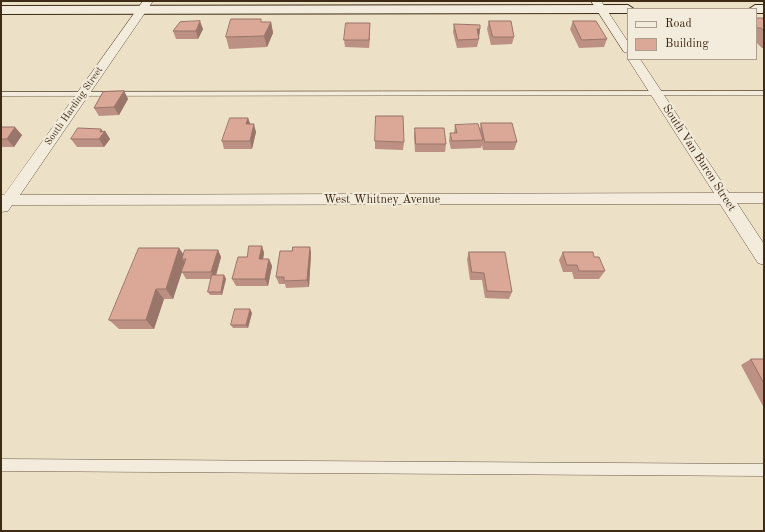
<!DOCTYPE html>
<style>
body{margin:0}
#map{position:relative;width:765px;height:532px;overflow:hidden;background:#ece0c7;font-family:"Old Standard TT",serif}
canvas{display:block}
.frame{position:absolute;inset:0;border:2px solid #3e2b15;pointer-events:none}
.legend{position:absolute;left:627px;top:8px;width:130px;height:52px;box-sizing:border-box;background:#f3ebdb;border:1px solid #ab9e8c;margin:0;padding:5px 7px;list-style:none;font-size:12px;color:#3e2b15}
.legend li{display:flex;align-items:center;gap:8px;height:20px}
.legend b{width:20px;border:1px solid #ab9e8c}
</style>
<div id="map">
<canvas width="765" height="532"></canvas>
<div class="frame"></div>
<ul class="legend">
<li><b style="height:5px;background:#f3ebdb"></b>Road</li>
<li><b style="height:11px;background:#dba797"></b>Building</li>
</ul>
</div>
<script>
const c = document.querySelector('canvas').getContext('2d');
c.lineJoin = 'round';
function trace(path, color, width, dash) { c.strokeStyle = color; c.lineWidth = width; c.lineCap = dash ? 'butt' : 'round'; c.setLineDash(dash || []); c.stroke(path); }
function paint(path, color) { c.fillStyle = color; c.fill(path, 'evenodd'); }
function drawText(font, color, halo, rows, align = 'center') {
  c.font = font + ' "Old Standard TT",serif'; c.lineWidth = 4; c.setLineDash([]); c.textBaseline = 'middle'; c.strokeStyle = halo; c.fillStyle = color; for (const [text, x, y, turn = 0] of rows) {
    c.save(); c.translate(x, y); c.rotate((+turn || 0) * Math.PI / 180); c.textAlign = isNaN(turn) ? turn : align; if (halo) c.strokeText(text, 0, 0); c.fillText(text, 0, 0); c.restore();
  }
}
const lane = new Path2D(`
 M764 91V95L1 96V92Z
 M1 459 764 464V476L1 471Z`);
const street = new Path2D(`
 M143 1H153L20 195 714 193 628 59H640L729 193H764V203H737L764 244V265L758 263 720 204 12 205 8 211 1 212V195H4Z
 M591 1H601L628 42V53L624 52Z`);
const secondary = new Path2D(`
 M628 5 634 9H628V13L1 14V6Z
 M755 5H764V13H756V9H749Z`);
const wall = new Path2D(`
 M756 18H764V48H762L756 42Z
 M489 21 514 37 512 44 491 45 487 29Z
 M573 21 607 39 604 47 579 48 570 29Z
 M262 22H271L273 33 267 47 229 49 226 37Z
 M454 24 480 29 479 37H478L479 39 477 47 457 48 453 32Z
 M203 29 198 39H176L173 31Z
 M370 31 369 48 345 47 344 40Z
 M124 91 128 99 119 115 99 116 94 108Z
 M248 118 250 124 256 132 252 149H224L222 141Z
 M481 123 517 142 514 150H483L482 145 481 148 451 149 449 141 450 133H454L455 125 480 129Z
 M1 127 22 135 14 147H1Z
 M415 128 446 144 445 152H415L414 136Z
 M103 131H105L110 139 104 147H77L71 139Z
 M375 141 404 142 403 150 375 149Z
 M262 246 264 253 263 259H269L272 266 268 286H236L232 279 247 257Z
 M310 247 311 254 309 287 286 288 285 284H279L276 277 292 251Z
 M179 248 184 255 218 250 221 257 216 275H224L226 279 222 295H210L208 292 211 279H186L182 272 173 299H164L154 329H119L109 320Z
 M469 252 512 292 509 299 485 298 482 280H470L467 259Z
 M563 252 594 257 605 271 599 279H574L572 272H563L559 260Z
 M252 313 248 328H233L231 325Z
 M751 359H764V408L741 365Z`);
const shadedWall = new Path2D(`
 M200 21 203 29 198 39 196 31Z
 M271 22 273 33 267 47 264 36Z
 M370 23V31L369 48V40Z
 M477 29H480L479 37H476Z
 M124 91 128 99 119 115 114 107Z
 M248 118 251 126 246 124Z
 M254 124 256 132 252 149 250 141Z
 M15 127 22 135 14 147 7 139Z
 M101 129 104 133 105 131 110 139 104 147 99 139Z
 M262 246 264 253 262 266 259 259Z
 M310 247 311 254 309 287 307 280Z
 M179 248 186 259H182L185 262 173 299 166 289Z
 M218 250 221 257 215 279 211 272Z
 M269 259 272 266 268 286 265 279Z
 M224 275 226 279 222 295 221 292Z
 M156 289 164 299 154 329 146 320Z
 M250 309 252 313 248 328 246 325Z`);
const building = new Path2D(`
 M756 18H764V31L761 28H756Z
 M231 19H261V22H271L264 36 226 37Z
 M200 21 196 31H173L180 22Z
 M489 21H511L514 37H493Z
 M573 21H596L607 39 582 40Z
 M346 23H370L369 40H344Z
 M454 24 480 25V29H477L479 39 458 40Z
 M124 91 114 107 94 108 103 92Z
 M376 116H403L404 142 375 141Z
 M230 118H248L246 124H254L250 141H222Z
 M481 123H512L517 142H485Z
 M478 124 483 140 452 141 450 133H457L455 125Z
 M1 127H15L7 139H1Z
 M78 128 101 129 100 132 105 131 99 139H71Z
 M415 128H444L446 144H416Z
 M249 246H262L259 259H269L265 279H232L238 257H247Z
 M293 247H310L307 280 284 281V277H276L280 251H292Z
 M139 248H179L166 289H156L146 320H109Z
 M185 250H218L211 272H181L186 259H182Z
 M469 252H505L512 292 487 291 484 273 472 272Z
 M563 252H593L594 257H599L605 271H579L577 265H567Z
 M212 275H224L221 292H208Z
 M235 309H250L246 325H231Z
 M751 359H764V383Z`);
const farStreetnames = [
 ["South Harding Street",74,106,-55]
];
const streetNames = [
 ["South Van Buren Street",699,158,57],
 ["West Whitney Avenue",382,200]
];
trace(lane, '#6a5842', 1);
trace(street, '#6a5842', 1);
trace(secondary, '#3e2b15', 2);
paint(lane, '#f3ebdb');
paint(street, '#f3ebdb');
paint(secondary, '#f3ebdb');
paint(wall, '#bc9082');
paint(shadedWall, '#99756a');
paint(building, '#dba797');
trace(building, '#99756a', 1);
drawText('10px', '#3e2b15', '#f3ebdb', farStreetnames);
drawText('12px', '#3e2b15', '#f3ebdb', streetNames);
</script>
